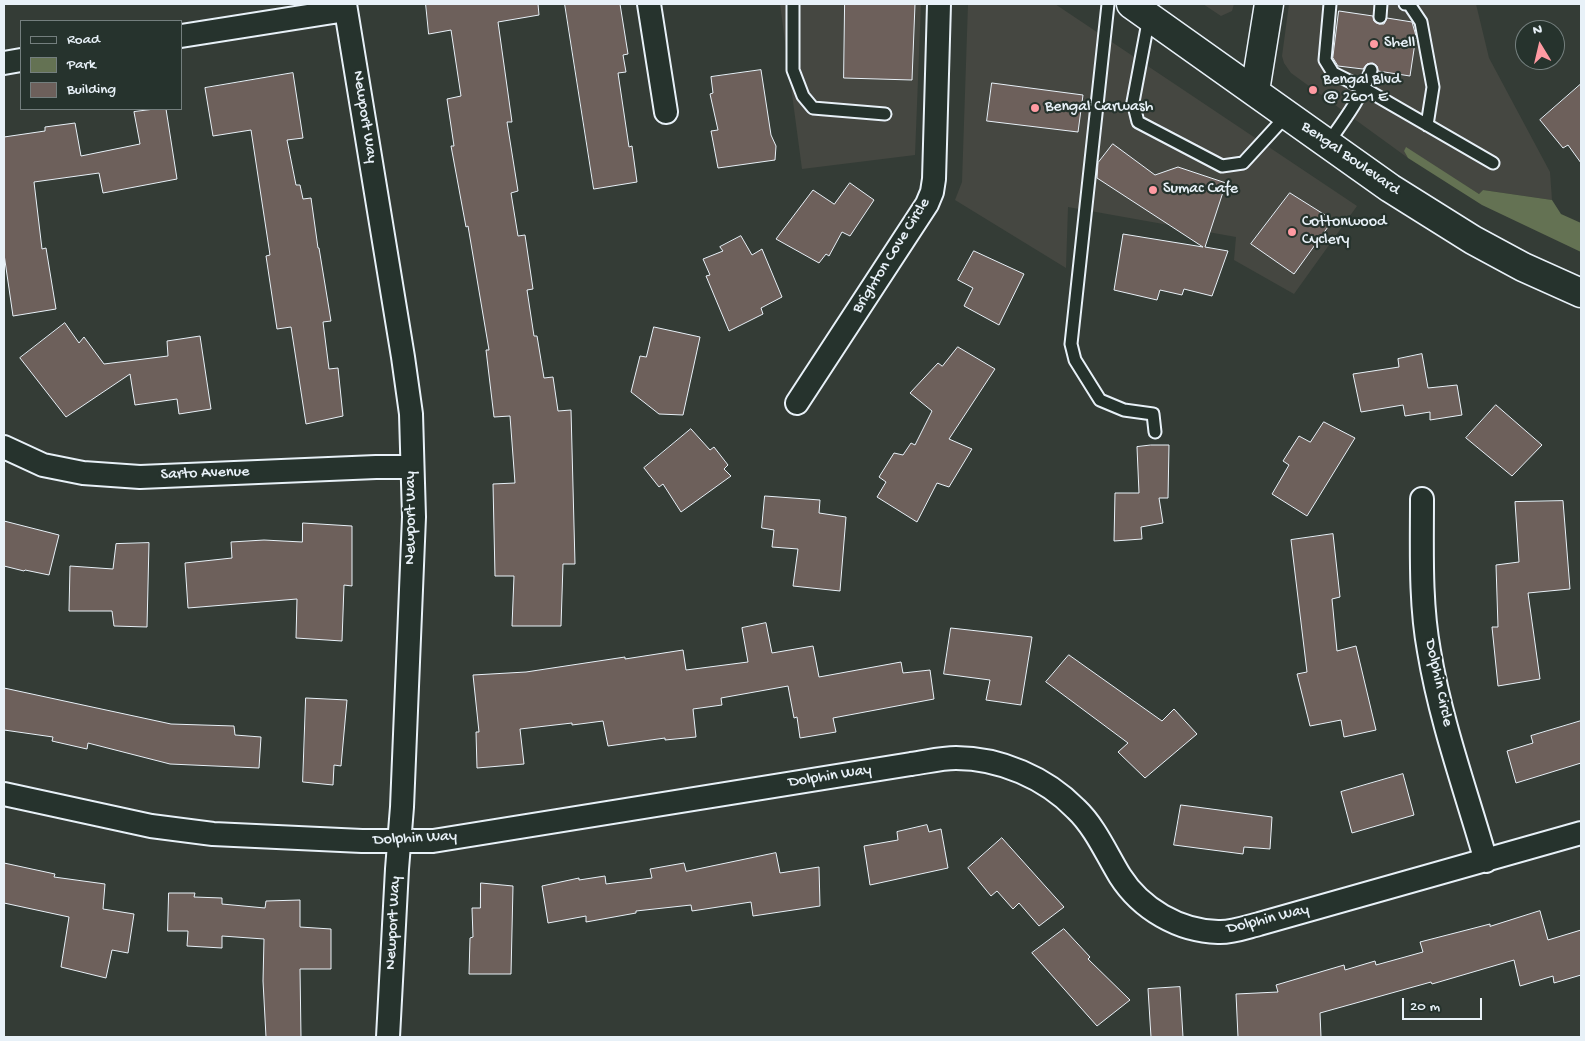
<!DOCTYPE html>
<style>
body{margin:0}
#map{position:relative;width:1585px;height:1041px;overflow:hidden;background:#343c36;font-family:"Gochi Hand",sans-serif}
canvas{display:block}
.frame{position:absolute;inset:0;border:5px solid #e8f1f8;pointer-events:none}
.legend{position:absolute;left:20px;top:20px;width:162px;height:90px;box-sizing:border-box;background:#26332d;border:1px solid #747f7e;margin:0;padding:6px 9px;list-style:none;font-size:15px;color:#e8f1f8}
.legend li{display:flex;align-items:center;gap:10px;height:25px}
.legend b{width:25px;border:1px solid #747f7e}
.north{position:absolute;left:1515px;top:20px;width:50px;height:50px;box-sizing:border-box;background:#26332d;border:1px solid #747f7e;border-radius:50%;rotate:351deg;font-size:14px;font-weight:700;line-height:20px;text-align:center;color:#e8f1f8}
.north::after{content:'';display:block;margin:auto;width:18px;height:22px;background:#ff9aa2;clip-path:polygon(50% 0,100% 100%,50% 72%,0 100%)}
.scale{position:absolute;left:1402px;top:998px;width:80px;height:22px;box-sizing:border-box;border:2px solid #e8f1f8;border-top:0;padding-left:6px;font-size:15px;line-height:18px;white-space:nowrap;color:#e8f1f8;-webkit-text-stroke:4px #26332d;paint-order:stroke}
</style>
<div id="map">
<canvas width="1585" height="1041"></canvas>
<div class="frame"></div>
<ul class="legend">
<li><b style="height:6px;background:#26332d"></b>Road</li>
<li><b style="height:14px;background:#647253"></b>Park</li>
<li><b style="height:14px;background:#6d605b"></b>Building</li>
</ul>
<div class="north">N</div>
<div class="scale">20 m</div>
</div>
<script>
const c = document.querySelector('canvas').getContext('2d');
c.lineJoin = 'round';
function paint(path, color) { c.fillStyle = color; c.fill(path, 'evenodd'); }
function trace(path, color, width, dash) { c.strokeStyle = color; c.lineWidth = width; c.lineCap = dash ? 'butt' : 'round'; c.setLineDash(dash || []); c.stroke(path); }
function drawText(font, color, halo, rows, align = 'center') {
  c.font = font + ' "Gochi Hand",sans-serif'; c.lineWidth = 4.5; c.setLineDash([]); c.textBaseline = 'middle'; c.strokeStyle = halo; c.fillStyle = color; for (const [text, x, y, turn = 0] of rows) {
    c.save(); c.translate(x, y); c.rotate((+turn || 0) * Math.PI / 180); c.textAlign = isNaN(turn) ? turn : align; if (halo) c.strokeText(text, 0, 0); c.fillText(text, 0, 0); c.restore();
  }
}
const built = new Path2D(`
 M780 4H921L915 155 802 169Z
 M968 4H1055L1357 206 1294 294 1234 260 1236 237 1068 207 1066 268 955 200 962 182Z
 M1203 4H1234L1232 11 1221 16Z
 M1289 4H1476L1489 58 1550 172 1552 200 1483 190 1479 194 1406 148 1404 151 1408 158 1291 73 1284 63 1282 56Z`);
const green = new Path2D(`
 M1406 147 1479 194 1483 190 1552 200 1561 214 1581 223V252L1482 205 1408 158 1404 151Z`);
const building = new Path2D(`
 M426 4H538L539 15 498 22 512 122H507L518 191 511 193 518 236 525 235 533 289 527 290 534 336H537L544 378 553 377 558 411 571 410 575 564H563L561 626H512L514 576H495L493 484 515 483 510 416 494 417 486 350H489L468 226 466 227 451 146H454L447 99 461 96 451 30 429 34Z
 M565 4H620L628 54 623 55 626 72 618 73 629 147 632 146 637 182 594 189Z
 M845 4H915L912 80 844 78Z
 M1339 11 1373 16 1374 21 1379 24H1384L1387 18 1412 22 1416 36 1410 76 1378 71 1377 66 1373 63 1367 64 1363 69 1338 66 1333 58Z
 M761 70 771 135 776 146 775 160 718 168 711 131 718 130 710 94 713 93 711 77Z
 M293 73 303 138 287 140 296 185H300L303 199 311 198 318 248H319L331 321 323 322 329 369 338 368 343 416 306 424 291 327 277 329 266 256 270 255 251 130 213 136 205 88Z
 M992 83 1083 95 1078 132 987 121Z
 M1581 84V163L1568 145 1563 148 1540 120Z
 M155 109H166L177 179 103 193 99 173 34 182 42 249 46 248 56 309 13 316 4 254V137L45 131V127L75 123 81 156 140 144 134 112Z
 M1113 144 1155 175 1178 167 1226 183 1205 247 1228 251 1212 296 1184 289 1182 295 1160 290 1157 300 1114 290 1123 234 1203 247 1097 178 1098 163Z
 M850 183 874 200 850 236 842 232 829 256 826 254 819 263 776 239 813 190 834 204Z
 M1290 193 1333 220 1294 274 1251 244Z
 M741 236 752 255 762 249 782 297 761 308 763 314 729 331 706 276 710 275 703 259 723 251 720 247Z
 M974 251 1024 274 999 325 964 306 973 288 958 280Z
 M65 323 79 343 84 337 104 364 168 356 167 341 200 336 211 409 179 414 177 399 135 405 130 374 66 417 20 358Z
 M654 327 700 337 683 415 659 414 631 392 640 356 646 357Z
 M958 347 995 369 949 439 972 449 949 487 937 483 917 522 877 497 886 482 879 477 894 453 903 455 911 443 915 445 932 411 910 393 938 363 942 366Z
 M1422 354 1428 388 1457 385 1462 415 1430 420V412L1405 416 1403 405 1361 412 1353 374 1399 367 1398 359Z
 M1496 405 1542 445 1512 476 1466 438Z
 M1324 422 1355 438 1307 516 1272 494 1289 465 1283 461 1299 436 1310 442Z
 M691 429 710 450 714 447 728 465 724 469 731 476 681 512 663 484 659 487 644 468Z
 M1151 445H1169L1168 498H1159L1163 523 1141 527 1142 539 1114 541 1115 493H1139L1137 447Z
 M765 496 820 500 819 513 846 517 840 591 793 586 798 549 772 547 774 530 762 528Z
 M1563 501 1570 589 1528 593 1540 679 1498 686 1492 627H1498L1496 565 1519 562 1515 502Z
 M4 521 59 535 49 575 25 570 24 571 4 566Z
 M303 523 352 526V586L344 585 342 641 296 638 297 599 188 608 185 563 232 558 231 542 264 540 302 542Z
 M1333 534 1340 597 1332 599 1337 651 1356 646 1376 730 1344 737 1341 720 1310 726 1297 674 1307 672 1291 540Z
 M149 543 147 627 114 626 112 611H69L70 566 113 569 116 544Z
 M766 623 772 653 813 646 819 677 901 662 903 673 930 670 934 699 833 718 836 732 800 738 797 717 794 718 788 686 721 698 722 705 693 709 696 737 665 740V738L608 746 603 721 572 725V723L520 729 524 764 477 768 476 732H479L473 675 526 672 625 657V659L683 650 686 670 748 662 742 628Z
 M951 628 1032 637 1021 705 986 700 990 680 944 674Z
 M1069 655 1162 721 1174 709 1197 734 1145 778 1118 752 1128 743 1046 682Z
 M4 688 171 724 234 726 235 735 261 737 259 768 170 764 88 743 87 749 52 741 53 737 4 730Z
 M306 698 347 700 341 766 334 765 333 785 303 782Z
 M1581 721V763L1516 783 1507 751 1533 743 1531 736Z
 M1403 774 1414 815 1352 833 1341 792Z
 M1181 805 1272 817 1270 849 1244 847 1243 854 1174 845Z
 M927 825 929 832 941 829 948 868 870 885 864 846 898 840 897 832Z
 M1002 838 1064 907 1039 926 1019 903 1013 909 997 891 991 896 968 868Z
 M776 853 780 873 819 867 820 906 753 916 751 902 692 911 691 905 636 911V913L586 922V916L548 923 542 886 579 878V880L605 876 606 884 652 878 650 869 684 863 686 871Z
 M4 863 55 874 54 877 105 884 103 909 134 914 128 953 112 950 106 978 61 967 69 917 4 903Z
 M481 883 513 886 511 974H469L470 938 473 937 472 908H480Z
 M169 893H195L194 897 222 898V904L265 908 266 901 300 900V927L331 929V969H300L301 1037H266L263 981 264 939 222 936V948L187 946 188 931H168Z
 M1540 911 1548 940 1581 930V975L1554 983 1553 976 1520 986 1514 960 1432 984 1431 982 1320 1013 1321 1037H1238L1236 994 1278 992 1276 985 1344 965 1345 970 1375 961 1376 965 1423 952 1420 942 1490 924V926Z
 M1064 929 1090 957 1088 959 1130 1000 1097 1026 1032 953Z
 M1180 987 1183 1037H1151L1148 989Z`);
const lane = new Path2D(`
 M793 4V70L803 96 813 108 885 114
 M1108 4 1071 344 1075 360 1100 400 1124 410 1153 414 1155 432
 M1330 4 1325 60 1333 73 1365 89 1493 163
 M1405 4H1409L1421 22 1433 87 1427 125
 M1149 17 1133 102 1138 122 1222 166 1243 163 1287 115
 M1380 17 1381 4
 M1328 143C1345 119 1361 98 1371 70`);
const street = new Path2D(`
 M345 4 403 357 411 414 414 517 402 807 397 869 388 1037
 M649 4 666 112
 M181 36 346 10
 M4 63 21 60
 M797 403 927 204 932 192 934 179 939 4
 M4 447 43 465 83 473 140 477 376 467H412
 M1422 499C1422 550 1420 602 1429 651 1441 723 1466 791 1486 861
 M4 794 151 826 213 834 362 841H433L911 764C926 762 941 758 956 758 1000 758 1046 778 1076 809 1095 827 1106 853 1120 876 1141 909 1179 931 1218 932 1231 933 1247 927 1259 924L1581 833`);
const secondary = new Path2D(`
 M1131 4 1390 188 1473 240 1523 267 1581 293
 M1255 91 1269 4`);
const markers = [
 [1374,44,5,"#ff9aa2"],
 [1313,90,5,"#ff9aa2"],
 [1035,108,5,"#ff9aa2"],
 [1153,190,5,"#ff9aa2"],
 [1292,232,5,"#ff9aa2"]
];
const poiNames = [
 ["Shell",1384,44],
 ["Bengal Blvd",1323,81],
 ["@ 2601 E",1323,99],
 ["Bengal Carwash",1045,108],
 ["Sumac Cafe",1163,190],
 ["Cottonwood",1302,223],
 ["Cyclery",1302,241]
];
const streetNames = [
 ["Newport Way",364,117,81],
 ["Bengal Boulevard",1350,159,35],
 ["Brighton Cove Circle",892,256,-58],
 ["Sarto Avenue",205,474,-2],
 ["Newport Way",412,518,-90],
 ["Dolphin Circle",1438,683,78],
 ["Dolphin Way",830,777,-9],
 ["Dolphin Way",415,839,-3],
 ["Dolphin Way",1268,920,-14],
 ["Newport Way",394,923,-87]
];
paint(built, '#454741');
paint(green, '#647253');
paint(building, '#6d605b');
trace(building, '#e8f1f8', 1);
trace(lane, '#e8f1f8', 15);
trace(street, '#e8f1f8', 26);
trace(secondary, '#e8f1f8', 31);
trace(lane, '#26332d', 11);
trace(street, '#26332d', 22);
trace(secondary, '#26332d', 28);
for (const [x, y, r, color] of markers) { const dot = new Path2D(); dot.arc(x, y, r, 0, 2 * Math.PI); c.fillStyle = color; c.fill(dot); trace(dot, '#26332d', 2); }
drawText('16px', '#e8f1f8', '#26332d', poiNames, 'left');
drawText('16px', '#e8f1f8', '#26332d', streetNames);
</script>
